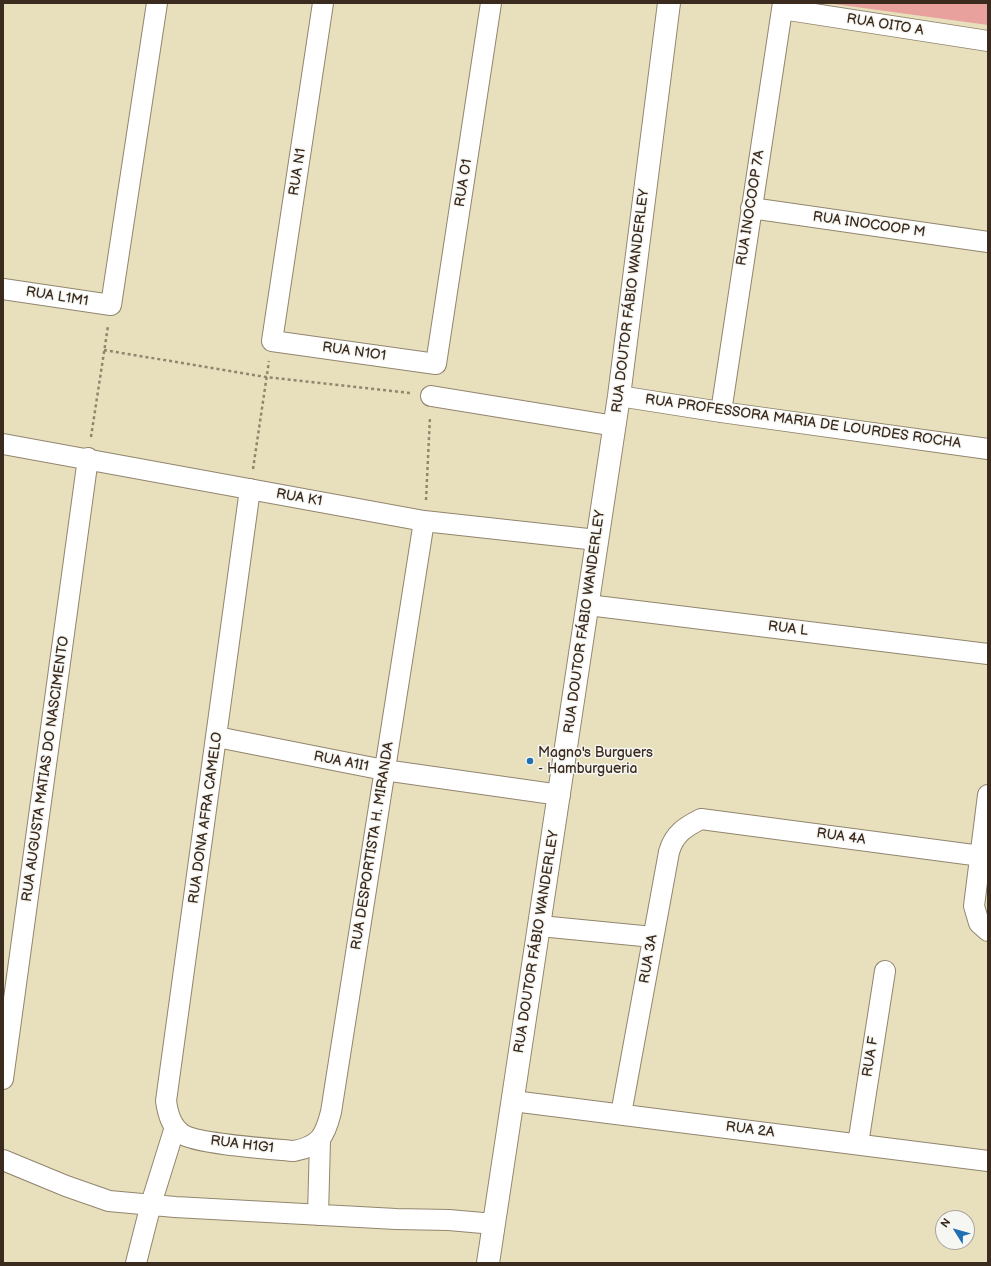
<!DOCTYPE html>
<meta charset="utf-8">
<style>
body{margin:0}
#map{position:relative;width:991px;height:1266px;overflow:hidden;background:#e8e0bd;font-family:"Balsamiq Sans",sans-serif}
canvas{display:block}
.frame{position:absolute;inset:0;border:4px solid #3b2a1e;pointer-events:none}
.north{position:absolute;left:935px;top:1210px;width:40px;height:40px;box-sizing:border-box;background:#f6f6f2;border:1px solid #aba49d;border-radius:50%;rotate:307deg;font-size:11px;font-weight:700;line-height:16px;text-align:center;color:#3b2a1e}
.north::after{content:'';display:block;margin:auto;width:14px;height:18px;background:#1f6fb2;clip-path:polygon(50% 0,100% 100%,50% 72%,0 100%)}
</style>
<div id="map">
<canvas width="991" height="1266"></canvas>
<div class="frame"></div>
<div class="north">N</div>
</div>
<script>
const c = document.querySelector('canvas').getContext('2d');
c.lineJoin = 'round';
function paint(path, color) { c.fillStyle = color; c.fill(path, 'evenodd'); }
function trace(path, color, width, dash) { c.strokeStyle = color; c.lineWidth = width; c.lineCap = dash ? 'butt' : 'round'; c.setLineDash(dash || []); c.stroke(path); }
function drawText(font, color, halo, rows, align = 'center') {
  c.font = font + ' "Balsamiq Sans",sans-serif'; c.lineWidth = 3; c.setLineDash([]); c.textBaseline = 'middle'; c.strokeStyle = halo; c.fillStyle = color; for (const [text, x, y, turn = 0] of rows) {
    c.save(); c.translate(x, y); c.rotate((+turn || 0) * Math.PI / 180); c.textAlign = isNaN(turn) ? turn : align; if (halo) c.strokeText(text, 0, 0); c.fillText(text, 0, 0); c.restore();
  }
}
const building = new Path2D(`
 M834 3H988V25L834 4Z`);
const path = new Path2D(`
 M104 350 266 377 410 393
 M91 437 108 326
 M253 469 269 361
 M426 500 430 417`);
const minor = new Path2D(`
 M323 3 272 341 436 364 491 3
 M782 9 988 41
 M751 208 988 242
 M3 289 111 305 157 3
 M431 396 615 426
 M619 396 721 412 988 449
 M721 412 783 3
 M3 444 424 521 597 540
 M250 489 166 1101C168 1114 171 1126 182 1134 196 1144 273 1149 294 1151 320 1146 325 1136 331 1112L424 521
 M588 605 988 654
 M217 737 384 770 560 795
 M988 795 974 906 979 923 988 931
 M540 926 653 937
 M3 1079 88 458
 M513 1101 988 1161
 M621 1114 669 852C674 834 685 827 701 819L981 856
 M858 1144 885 971
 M3 1160 66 1186 109 1201 175 1207 396 1219 449 1220 494 1224
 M318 1215 320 1141
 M136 1263 151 1204 175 1127`);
const tertiary = new Path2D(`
 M488 1263 619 396 669 3`);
const markers = [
 [530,761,4,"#1f6fb2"]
];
const streetNames = [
 ["RUA OITO A",885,25,9],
 ["RUA N1",298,172,-81],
 ["RUA O1",464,183,-81],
 ["RUA INOCOOP 7A",751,208,-81],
 ["RUA INOCOOP M",869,225,8],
 ["RUA L1M1",57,297,9],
 ["RUA DOUTOR FÁBIO WANDERLEY",631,301,-83],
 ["RUA N1O1",354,352,8],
 ["RUA PROFESSORA MARIA DE LOURDES ROCHA",803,422,8],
 ["RUA K1",299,498,10],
 ["RUA DOUTOR FÁBIO WANDERLEY",585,622,-82],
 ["RUA L",788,629,7],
 ["RUA A1I1",341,762,11],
 ["RUA AUGUSTA MATIAS DO NASCIMENTO",46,769,-82],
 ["RUA DONA AFRA CAMELO",206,818,-82],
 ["RUA 4A",841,837,8],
 ["RUA DESPORTISTA H. MIRANDA",373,846,-81],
 ["RUA DOUTOR FÁBIO WANDERLEY",537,942,-81],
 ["RUA 3A",649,959,-80],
 ["RUA F",871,1057,-81],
 ["RUA 2A",750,1130,7],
 ["RUA H1G1",242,1145,7]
];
const poiNames = [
 ["Magno's Burguers",538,753],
 ["- Hamburgueria",538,769]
];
paint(building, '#e8a19d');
trace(minor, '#92856e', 22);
trace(tertiary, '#92856e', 24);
trace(path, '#92856e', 2.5, [3, 3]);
trace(minor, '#fff', 20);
trace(tertiary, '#fff', 22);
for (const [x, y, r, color] of markers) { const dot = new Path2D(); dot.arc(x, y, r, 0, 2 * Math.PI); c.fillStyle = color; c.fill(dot); trace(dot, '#f6f6f2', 1.5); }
drawText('14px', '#3b2a1e', '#f6f6f2', streetNames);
drawText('14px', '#3b2a1e', '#f6f6f2', poiNames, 'left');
</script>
